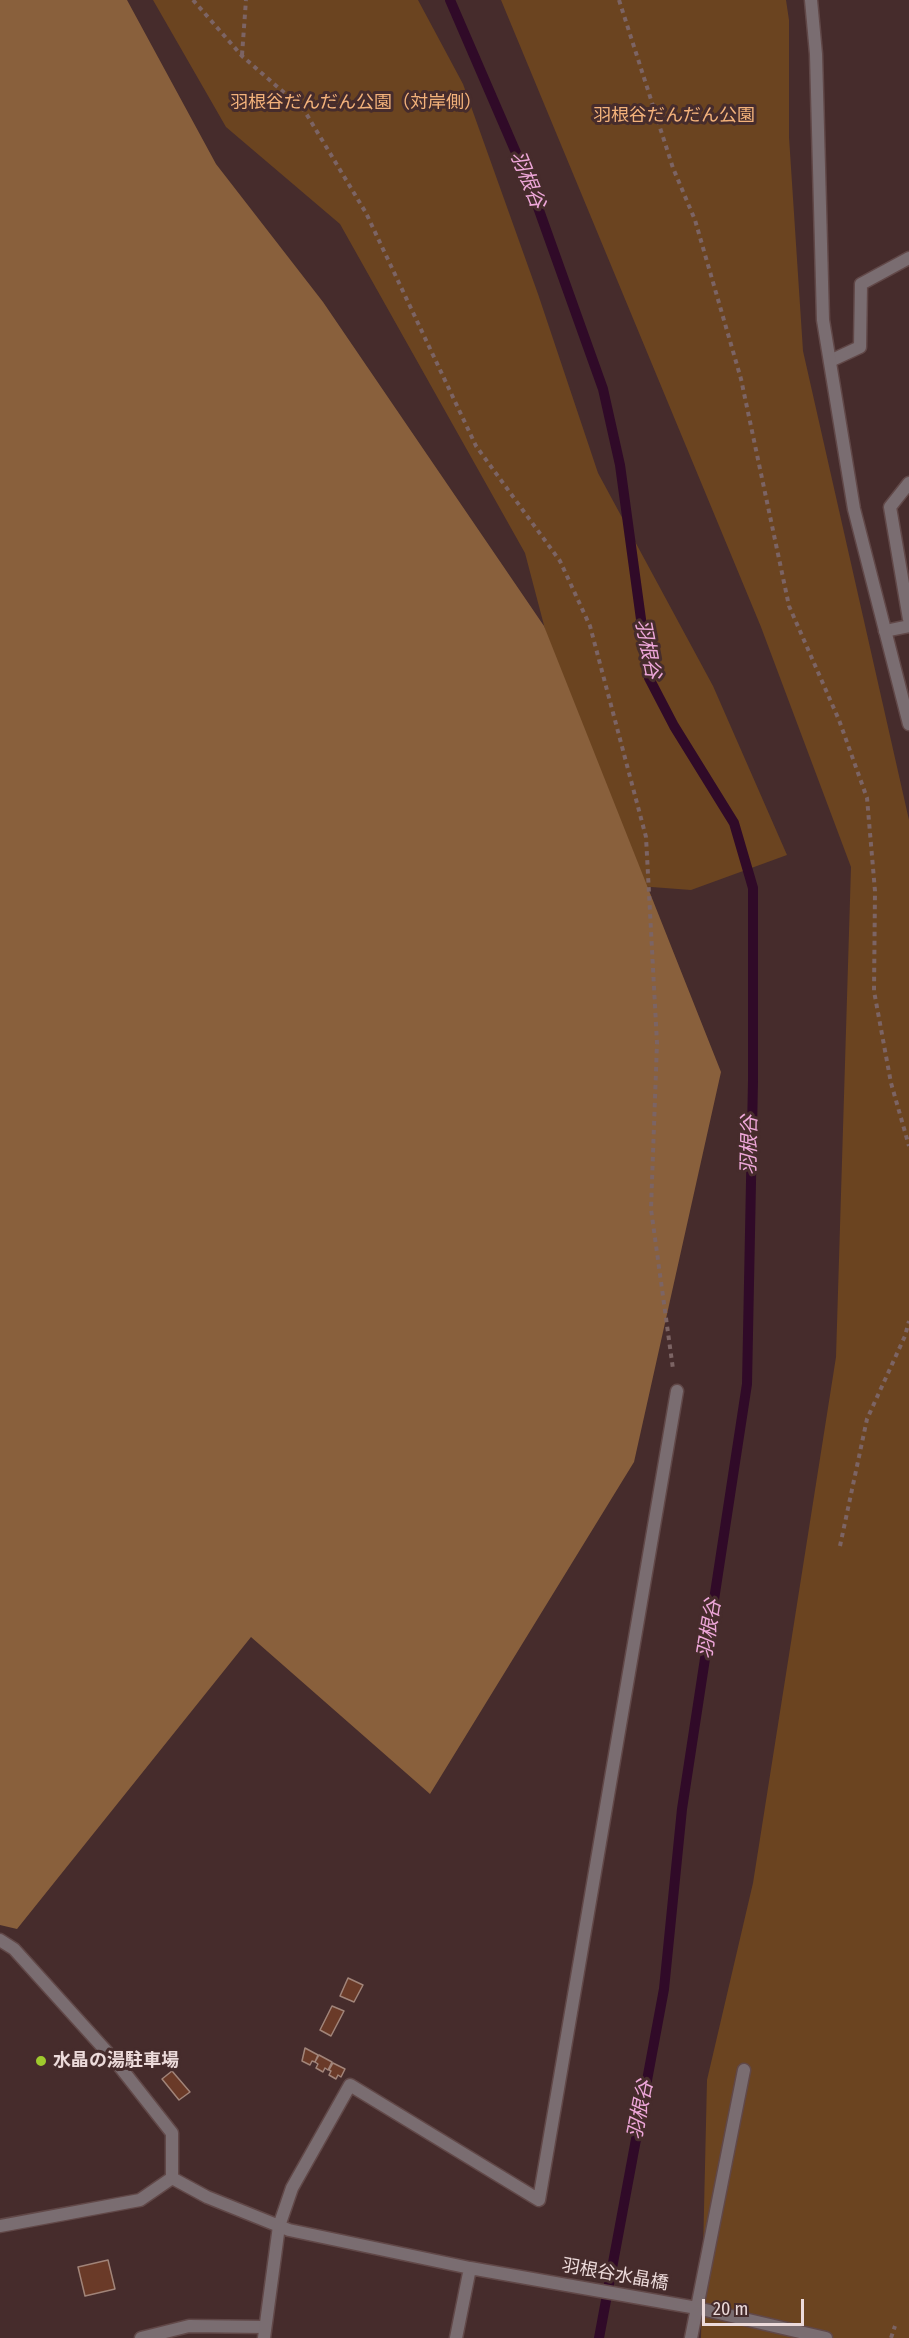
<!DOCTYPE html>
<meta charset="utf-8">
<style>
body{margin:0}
#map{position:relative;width:909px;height:2338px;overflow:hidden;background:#462c2c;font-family:"Fira Sans Condensed",sans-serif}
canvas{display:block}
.scale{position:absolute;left:702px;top:2299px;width:102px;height:27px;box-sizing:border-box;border:3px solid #ecdada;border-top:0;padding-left:8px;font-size:18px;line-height:21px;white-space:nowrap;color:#ecdada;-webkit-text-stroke:4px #462c2c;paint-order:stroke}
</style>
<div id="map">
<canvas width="909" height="2338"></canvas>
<div class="scale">20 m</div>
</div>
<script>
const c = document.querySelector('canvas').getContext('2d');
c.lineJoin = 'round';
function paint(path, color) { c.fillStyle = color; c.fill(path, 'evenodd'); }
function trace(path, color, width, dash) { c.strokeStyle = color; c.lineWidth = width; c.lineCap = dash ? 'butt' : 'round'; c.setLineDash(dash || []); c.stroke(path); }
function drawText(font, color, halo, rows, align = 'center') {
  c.font = font + ' "Fira Sans Condensed","Noto Sans JP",sans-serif'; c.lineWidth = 6; c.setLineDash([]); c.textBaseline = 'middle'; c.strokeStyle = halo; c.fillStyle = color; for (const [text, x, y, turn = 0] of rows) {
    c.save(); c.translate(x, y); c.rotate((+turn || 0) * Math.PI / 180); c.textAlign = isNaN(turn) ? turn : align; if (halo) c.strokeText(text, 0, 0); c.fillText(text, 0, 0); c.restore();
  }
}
const green = new Path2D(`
 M153 0H418L463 84 538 294 598 473 713 686 787 855 691 890 612 884 525 553 340 224 226 127Z
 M501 0H786L789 20V137L803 351 909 820V2338H701L707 2080 753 1883 836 1357 851 867 761 627Z`);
const forest = new Path2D(`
 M0 0H127L216 164 323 302 544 626 721 1072 634 1462 430 1794 251 1637 17 1929 0 1925Z`);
const stream = new Path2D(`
 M450 0 530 185 603 389 620 465 649 678 674 726 734 823 753 888V1081L747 1384 682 1809 664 1989 599 2338`);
const building = new Path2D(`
 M348 1978 363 1985 354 2002 340 1996Z
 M332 2006 344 2011 331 2036 320 2030Z
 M305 2048 318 2055 315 2062 312 2061 310 2065 302 2061Z
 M319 2055 332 2062 328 2070 325 2068 323 2072 316 2068 318 2064 315 2062Z
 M333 2063 345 2069 341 2077 338 2075 336 2079 329 2075 331 2071 329 2070Z
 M172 2071 190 2092 179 2100 162 2079Z
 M108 2260 115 2289 85 2296 78 2267Z`);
const path = new Path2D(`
 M193 0 242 56 304 110 366 213 476 446 560 561 590 626 646 837 657 1043 651 1209 673 1369
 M619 0 673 168 695 220 741 379 789 606 839 720 867 798 875 891 874 991 891 1083 909 1146
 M242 55 246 0
 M840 1546 867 1419 905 1336 909 1321
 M891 2338 895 2326`);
const lane = new Path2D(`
 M830 361 860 347 861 284 909 258
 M909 483 890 507 909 619
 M885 631 909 626
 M141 2338 189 2326 265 2327`);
const street = new Path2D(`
 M811 0 816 54 823 320 854 509 909 724
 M0 1940 14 1949 117 2063 172 2133V2178
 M0 2226 140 2200 172 2178 207 2197 289 2230 470 2268 697 2308 826 2338
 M264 2338 279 2226 292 2188 350 2085 539 2200 677 1391
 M456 2338 470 2268
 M691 2338 744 2070`);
const markers = [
 [41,2061,6,"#9fca2d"]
];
const parkNames = [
 ["羽根谷だんだん公園（対岸側）",356,103],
 ["羽根谷だんだん公園",674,116]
];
const poiNames = [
 ["水晶の湯駐車場",53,2061]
];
const streetNames = [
 ["羽根谷水晶橋",615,2275,10]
];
const waterNames = [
 ["羽根谷",527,180,68],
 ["羽根谷",647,649,79],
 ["羽根谷",750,1145,-89],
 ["羽根谷",710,1629,-81],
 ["羽根谷",641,2110,-79]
];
paint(green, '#6b4420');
paint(forest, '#89603c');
trace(stream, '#300a28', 10);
paint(building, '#6a3a28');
trace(building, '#a18479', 1.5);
trace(lane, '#614848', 15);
trace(street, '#614848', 15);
trace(path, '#7c6464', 4, [4.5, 4.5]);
trace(lane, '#7a6d71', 12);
trace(street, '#7a6d71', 12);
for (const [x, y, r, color] of markers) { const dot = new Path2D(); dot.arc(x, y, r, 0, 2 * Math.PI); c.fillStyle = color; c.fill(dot); trace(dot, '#462c2c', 2); }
drawText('18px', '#f3b27b', '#462c2c', parkNames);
drawText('bold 18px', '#ecdada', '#462c2c', poiNames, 'left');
drawText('18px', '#ecdada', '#462c2c', streetNames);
drawText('italic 20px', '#eea7d9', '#462c2c', waterNames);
</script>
